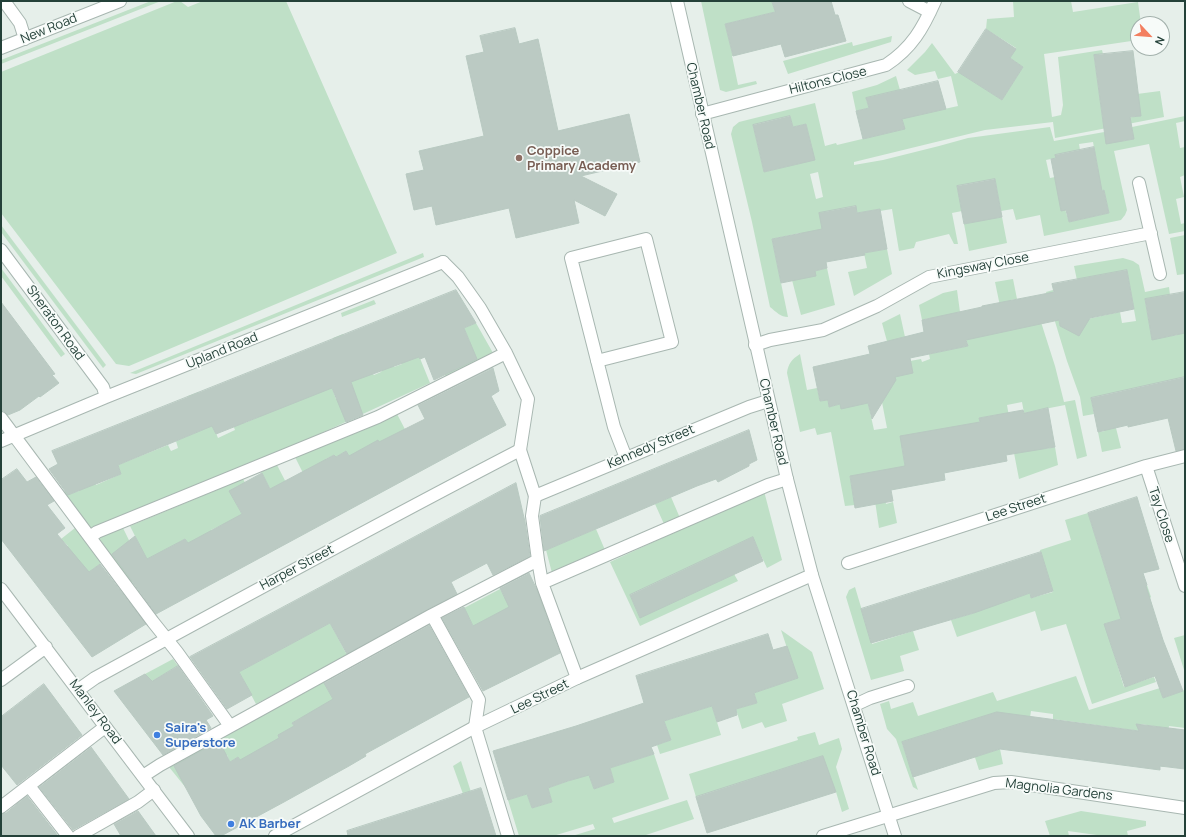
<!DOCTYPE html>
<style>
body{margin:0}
#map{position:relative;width:1186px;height:837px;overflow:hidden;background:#e6efea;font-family:Manrope,sans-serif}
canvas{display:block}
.frame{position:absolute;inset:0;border:2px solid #244139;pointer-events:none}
.north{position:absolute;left:1130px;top:16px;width:40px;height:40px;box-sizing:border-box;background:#f7fbf9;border:1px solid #a3b1ac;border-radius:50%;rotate:116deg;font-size:11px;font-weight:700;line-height:16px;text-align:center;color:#244139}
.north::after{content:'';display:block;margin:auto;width:14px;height:18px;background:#f37f60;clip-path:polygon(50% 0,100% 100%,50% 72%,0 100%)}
</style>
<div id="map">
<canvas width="1186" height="837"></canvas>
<div class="frame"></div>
<div class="north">N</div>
</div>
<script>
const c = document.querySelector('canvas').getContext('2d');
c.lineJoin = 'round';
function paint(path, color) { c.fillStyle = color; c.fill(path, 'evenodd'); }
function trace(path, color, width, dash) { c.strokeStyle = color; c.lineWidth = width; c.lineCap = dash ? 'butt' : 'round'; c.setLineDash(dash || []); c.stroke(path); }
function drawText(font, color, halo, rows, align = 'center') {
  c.font = font + ' Manrope,sans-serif'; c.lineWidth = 3.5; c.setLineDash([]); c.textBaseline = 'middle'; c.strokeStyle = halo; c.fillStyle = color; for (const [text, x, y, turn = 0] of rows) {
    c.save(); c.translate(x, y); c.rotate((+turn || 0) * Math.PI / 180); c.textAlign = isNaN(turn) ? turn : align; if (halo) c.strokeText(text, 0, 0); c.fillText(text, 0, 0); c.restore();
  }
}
const green = new Path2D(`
 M151 1H161L1 64V60Z
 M177 1H180L188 7 203 1H286L397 253 129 366 116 364 1 213V72Z
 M701 1H772L775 12 725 24 733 56H732L738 85 756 81 757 84 726 92 720 90Z
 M1013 1H1071L1073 12 1138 2 1141 24H1138V40L1044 54 1052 117 1061 115 1063 105 1058 57 1102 50 1103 54 1094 56 1103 121 1140 116 1137 94 1160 91 1164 117 1055 138 1053 122 985 130 854 162V165L883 160 939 146 968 138 1050 127 1054 141 1121 129 1124 141 1133 139 1132 127 1185 116V121L1176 123 1180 148 1185 147V175L1180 177 1184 197 1176 199 1181 224 1185 223V231L1169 234 1149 144 1114 151 1127 210 1125 215 1121 220 1044 236 1040 215 1016 220 1013 209 1001 211 995 179 957 186 962 211 952 213 958 244H954L949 234 916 242 914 248 899 251 892 209 880 211V209L857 213 855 206 826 212 831 241 800 233 772 239 788 317C781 317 776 312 770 307L752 222 731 134 733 127 739 122 815 103 825 146 836 143 837 145 904 129 898 99H866L869 108 856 111 852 92 877 85 896 76 904 104 917 115 958 106 951 76 938 79 935 71 915 75 907 70 925 52 932 43 955 74 959 72 1002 100 1023 67 1010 58 1016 48 986 29 987 19 1014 17ZM790 116 793 127 806 124 812 149 801 163 764 172 753 125ZM1093 142 1098 169V191L1104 190 1109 213 1069 222 1055 177 1050 178 1046 160 1056 158V155L1080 150 1079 144ZM818 172 823 197 816 199 810 174Z
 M892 36 891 42 788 74 783 61 852 42 853 46Z
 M1002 217 1007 243 969 251 964 224 973 222 972 218H994Z
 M1 225 106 365 103 368 1 232Z
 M1185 235V274L1177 275 1170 238Z
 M887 249 892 274 854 296 848 272 867 268 864 253Z
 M423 253 424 257 136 374 130 373Z
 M1123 258 1133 261 1139 265 1145 292 1169 287 1170 295 1145 300 1152 339 1177 335 1185 328V377L1091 398 1094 414 1083 416 1080 397 1067 361 1046 292 1053 290 1060 325 1120 312 1122 323 1136 321 1127 270 1078 285 1074 266Z
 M1 268 65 354 61 357 1 276Z
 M827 268 835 305 801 315 792 280 815 271Z
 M1013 279 1017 299 1011 300 1012 304 1000 306 995 282Z
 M957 290 960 312 932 323 930 318 922 320 919 305 943 293Z
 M1033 297 1055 366 1064 402 1075 400 1087 456 1077 459 1065 405 1024 413 1022 402 1007 405 1011 428 998 415 979 418 982 434 902 448 907 477 850 476 855 505 845 506 831 432 817 435 815 428 800 432 787 373C788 364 792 359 800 354L807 390 817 388 820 401 828 400 829 407 840 404 868 403 874 430 887 428 881 397 888 378 910 361 921 359 922 362 930 359 929 354 968 346 964 330Z
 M374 300 376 304 342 317 341 313Z
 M900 314 905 337 897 339 898 343 888 345 882 323Z
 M476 323 493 353 445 376 436 353 470 342 464 328Z
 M343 334 356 368 371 372 374 375 381 372 390 357 394 367 402 364 398 353 415 346 430 383 313 437 249 463 91 529 63 492 68 490 70 494 79 491 92 475 96 485 121 474 118 465 168 445 171 451 178 448 176 441 202 430 188 396 199 392 218 438 235 430 231 420C244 425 245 423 258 417L255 410 329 380 336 399 346 396 352 385 333 338Z
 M397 414 408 435 353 464 346 451 336 457 334 455 326 459 334 474 304 475 295 457 363 430Z
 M1115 424 1121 448 1102 452 1098 432 1105 431 1104 426Z
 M1044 443 1045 449 1055 447 1058 465 1019 479 1014 453Z
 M277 465 293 496 272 492 261 472Z
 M243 479 262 513 230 491 246 522 228 532 224 524 211 530 216 538 192 551 185 539 147 560 130 526Z
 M764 491 782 560 767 568 753 538 630 595 640 617 734 574 738 581 640 626 610 562Z
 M671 497 680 518 664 524 655 504Z
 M885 499 886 504 893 502 897 523 879 528 875 501Z
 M1088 513 1114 596 1147 585 1151 597 1150 598 1153 609 1105 624 1124 687 1154 677 1156 682 1092 704 1066 624 1041 631 1035 611 957 637 951 620 974 613 962 577 976 573 987 607 1030 593 1031 598 1053 592 1040 550 1071 540 1065 520Z
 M75 528 101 563 81 579 58 554 68 546 61 539Z
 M123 528 146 575 131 583 99 538Z
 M596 529 605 550 552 573 546 550Z
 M855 587 872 644 913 631 919 650 900 656 904 671 871 680 846 597 849 590Z
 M536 588 547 612 482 644 464 608 500 589 505 598 515 593Z
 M330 623 347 655 256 704 239 672Z
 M781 630 812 652 824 689 782 704 787 721 765 728 762 722 742 729 736 709 757 703 754 693 797 678Z
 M1185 635V673L1174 638Z
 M173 659 178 666 152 681 145 674Z
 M1076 676 1089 710 1160 688 1163 698 1185 690V728L1169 726 1163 767 1160 766 1165 728 1141 724 1140 731 1053 719V714L1031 711 1025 752 967 722 978 756 1000 749 1003 764 979 770 964 723 902 743 918 790 913 787 896 739 887 729 880 704 889 701 891 709 913 702 918 716 993 692 997 701Z
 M324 682 339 710 301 718 292 723 298 733 286 731 278 736 285 749 245 770 238 757 230 762 227 755 219 760 198 781 186 788 169 767Z
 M712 706 721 735 660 754 657 745 671 740 664 721Z
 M815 732 819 745 839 738 842 749 836 767 849 809 842 812 836 792 763 776 696 797 689 774 798 740 797 737Z
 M654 754 669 799 612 818 614 823 687 800 694 819 643 836H572L595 829 593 824 553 836H519L508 800 527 794 532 808 552 802 548 788 589 774 594 789 614 782 610 768Z
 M461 761 471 792 463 794 453 766Z
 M1081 811 1146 821V826L1127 831 1128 836H1104L1068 831 1069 836H1050L1045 821Z`);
const building = new Path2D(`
 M772 1H831L835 15H838L846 41 785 57 781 44 733 56 725 24 775 12Z
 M515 28 519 44 538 39 558 131 629 114 640 162 581 176 617 194 605 216 574 200 579 223 516 238 509 208 436 225 432 206 414 210 406 174 424 170 419 151 484 136 466 56 484 52 480 36Z
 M986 29 1016 49 1010 58 1023 67 1002 100 958 72Z
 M1133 51 1141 116 1130 117 1134 139 1106 144 1094 55Z
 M938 81 946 109 902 119 905 129 863 139 856 111 869 108 866 98Z
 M790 116 793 127 806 124 815 160 764 172 753 125Z
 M1094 147 1102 191 1104 190 1109 213 1069 222 1066 210 1061 211 1051 159 1056 158 1055 155Z
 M995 179 1002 217 964 224 957 186Z
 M856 206 857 213 880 209 887 249 864 253 865 255 826 262 827 268 815 271 816 276 781 283 772 239 822 229 819 213Z
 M1127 270 1134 309 1090 318 1079 336 1060 326 1059 320 966 340 968 346 910 358 913 373 895 377 896 380 872 419 868 403 841 409 840 404 829 407 828 400 820 401 813 367 870 354 868 346 924 332 922 320 982 307V306L1054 292 1052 284Z
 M456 290 476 323 464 328 477 359 434 380 425 357 420 359 419 357 351 382 363 415 346 422 332 388 216 434 212 426 176 441 118 465 121 474 68 495 49 469 58 464 52 451Z
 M1185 292V333L1152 340 1145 299Z
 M1 302 55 374 52 375 59 383 40 397 39 396 20 410 8 415 4 411H1Z
 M493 368 499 391 491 396 506 425 156 614 112 554 135 536 147 559 185 539 188 543 242 514 229 491 262 473 270 489 334 455 336 457 346 451 349 456 378 440 379 442 425 419 418 405Z
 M1185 377V449L1176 451 1168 418 1128 427V425L1098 432 1091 398Z
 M1048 408 1055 447 1006 455 1007 461 944 473 945 480 891 490 893 501 855 508 850 476 905 466 900 436 980 422 979 418 1023 410 1024 413Z
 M749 430 757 460 749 464V466L718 482 716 479 697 486 544 551 540 516Z
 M17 469 27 482 36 477 54 501 47 505 65 528 57 534 89 572 100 564 146 624 92 657 1 539V480Z
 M516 483 525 522 530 556 493 575 487 563 451 582 457 594 347 654 330 623 239 672 252 695 227 709 190 657Z
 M1137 497 1159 569 1143 573 1147 585 1146 586 1163 640 1183 691 1163 698 1155 676 1125 687 1104 624 1121 619 1088 513Z
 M753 537 763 561 640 618 630 595Z
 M1041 552 1053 591 1031 598 1030 593 974 613 871 643 861 609Z
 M529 573 537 590 560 653 483 691 442 618 464 607 473 626 509 607 500 588Z
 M429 625 469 697 365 754 366 756 349 766 284 802 221 836H216L201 816 174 766 219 741 230 762 238 757 240 760 279 738 278 735 294 726 292 723 333 699 324 683Z
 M768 634 773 650 787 646 798 678 754 693 757 703 736 709 737 715 717 722 712 706 664 721 671 740 651 747 654 754 610 768 614 782 594 789 589 775 568 781 548 788 552 802 532 808 527 794 508 800 493 751 576 726 644 703 636 676Z
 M178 666 213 716 206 720 211 728 163 755 114 691 145 674 152 681Z
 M44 684 82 735 17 785 1 765V717Z
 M997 712 1139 731 1136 724 1185 730V769L1160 766V770L1000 749 913 777 902 742Z
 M91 747 129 799 73 830 39 787Z
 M823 756 836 792 707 833 696 797Z
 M481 788 496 836H348L347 831Z
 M27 796 58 836H1V814L6 813Z
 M138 811 156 836H121L114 824Z`);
const service = new Path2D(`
 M443 262 458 277 480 308 506 353 528 399 520 450
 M597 361 672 342 646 239 571 258 614 427 626 458
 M1 418 153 622 177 652 230 726
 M535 496 532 516 538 560 542 583 577 678
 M90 537 97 532 378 417 506 353
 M542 583 768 485 787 479
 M432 615 479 700 475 727
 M855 705 870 698 908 686
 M143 776 160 765 432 615 538 560
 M29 786 68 836
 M1 807 105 727
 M78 836 138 802 154 790`);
const pedestrian = new Path2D(`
 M475 727 508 836`);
const minor = new Path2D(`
 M4 1 20 23 25 39
 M909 1 930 12
 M1 48 120 1
 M702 114 886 65C912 48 923 28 935 1
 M1139 183 1160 274
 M1 250 103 387 106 397
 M755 345 770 340 823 330 877 306 929 277 1151 233
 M1 441 106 397 443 262
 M1146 466 1185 586
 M848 563 1146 466 1185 456
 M1 589 188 836
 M1 680 46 647
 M78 690 95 678C236 601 377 524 520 450L535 496 749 407 768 401
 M275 836 475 727 577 678 812 575
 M823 836 994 783 1011 782 1185 808`);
const tertiary = new Path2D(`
 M677 1 787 479 812 575 895 836`);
const markers = [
 [519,158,4,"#8d6e63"],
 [157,735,4,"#3f7fe0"],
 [231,824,4,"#3f7fe0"]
];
const streetNames = [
 ["New Road",49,29,-22],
 ["Hiltons Close",828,81,-14],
 ["Chamber Road",700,106,77],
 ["Kingsway Close",983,266,-11],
 ["Sheraton Road",55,323,54],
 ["Upland Road",222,351,-22],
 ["Chamber Road",773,422,77],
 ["Kennedy Street",651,447,-23],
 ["Lee Street",1016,508,-18],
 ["Tay Close",1161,515,72],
 ["Harper Street",297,568,-28],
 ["Lee Street",540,697,-26],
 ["Manley Road",95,712,53],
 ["Chamber Road",863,733,73],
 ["Magnolia Gardens",1059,790,7]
];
const educationNames = [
 ["Coppice",527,151],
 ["Primary Academy",527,166]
];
const shopNames = [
 ["Saira's",165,728],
 ["Superstore",165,743],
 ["AK Barber",239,824]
];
paint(green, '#bfe0c7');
paint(building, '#bbcac3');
trace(building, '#b8c9c1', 1);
trace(service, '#a8b7b1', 14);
trace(pedestrian, '#a8b7b1', 14);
trace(minor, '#a8b7b1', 14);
trace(tertiary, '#a8b7b1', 14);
trace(service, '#fff', 12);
trace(pedestrian, '#fff', 12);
trace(minor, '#fff', 12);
trace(tertiary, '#fff', 12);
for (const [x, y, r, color] of markers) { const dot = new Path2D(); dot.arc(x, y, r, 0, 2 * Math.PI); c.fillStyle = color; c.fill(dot); trace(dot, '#f7fbf9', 1.5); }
drawText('13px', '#244139', '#f7fbf9', streetNames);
drawText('bold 13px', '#785e54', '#f7fbf9', educationNames, 'left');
drawText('bold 13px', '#366cbe', '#f7fbf9', shopNames, 'left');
</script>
